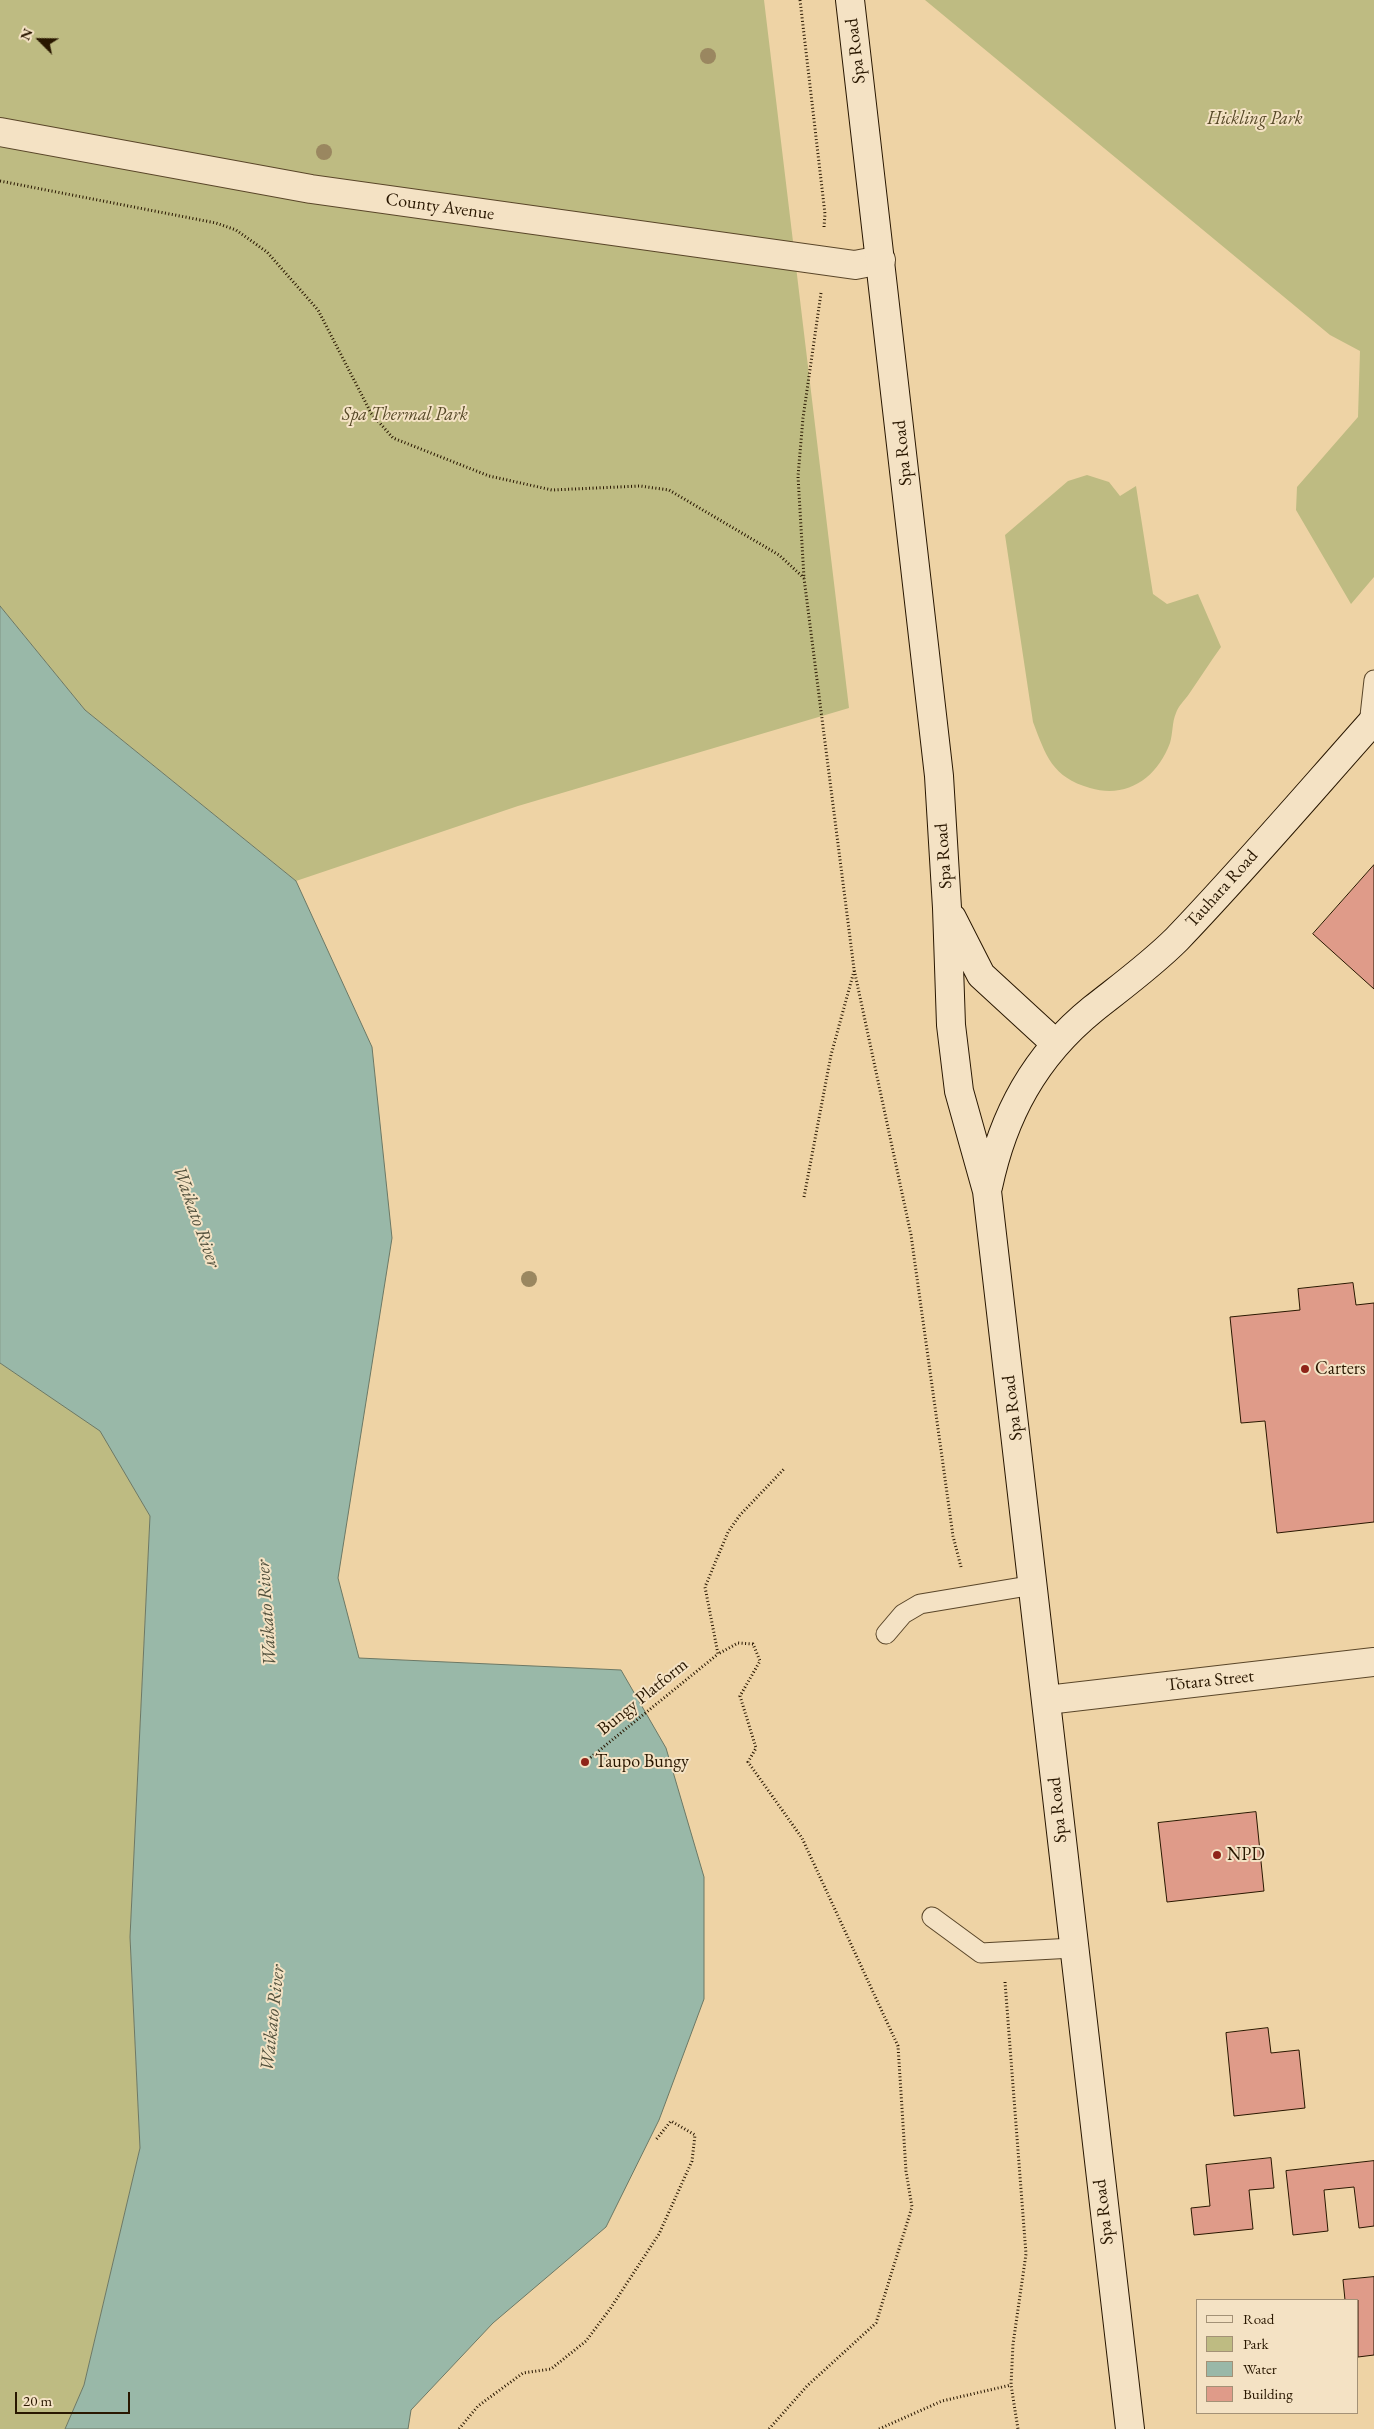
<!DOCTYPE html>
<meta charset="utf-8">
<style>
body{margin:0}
#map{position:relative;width:1374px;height:2429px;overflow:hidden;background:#eed3a5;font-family:"EB Garamond",serif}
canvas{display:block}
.legend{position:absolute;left:1196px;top:2299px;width:162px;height:115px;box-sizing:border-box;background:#f4e2c4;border:1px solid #a39176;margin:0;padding:6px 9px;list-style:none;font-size:15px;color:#291700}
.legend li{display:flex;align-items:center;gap:10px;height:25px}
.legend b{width:25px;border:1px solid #a39176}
.north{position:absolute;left:15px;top:15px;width:50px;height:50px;-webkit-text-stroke:4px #f4e2c4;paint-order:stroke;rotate:293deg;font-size:14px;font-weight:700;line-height:20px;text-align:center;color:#291700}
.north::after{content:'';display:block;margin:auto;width:18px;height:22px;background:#291700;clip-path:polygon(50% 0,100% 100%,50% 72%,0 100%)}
.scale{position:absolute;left:15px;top:2392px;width:115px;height:22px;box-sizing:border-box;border:2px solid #291700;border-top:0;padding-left:6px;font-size:15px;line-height:18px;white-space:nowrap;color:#291700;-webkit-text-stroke:4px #f4e2c4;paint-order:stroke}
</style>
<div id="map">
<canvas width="1374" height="2429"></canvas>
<ul class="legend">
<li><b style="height:6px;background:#f4e2c4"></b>Road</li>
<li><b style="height:14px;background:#bebb82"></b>Park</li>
<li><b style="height:14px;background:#99b8a8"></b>Water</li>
<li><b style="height:14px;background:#df9b89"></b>Building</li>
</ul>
<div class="north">N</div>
<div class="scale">20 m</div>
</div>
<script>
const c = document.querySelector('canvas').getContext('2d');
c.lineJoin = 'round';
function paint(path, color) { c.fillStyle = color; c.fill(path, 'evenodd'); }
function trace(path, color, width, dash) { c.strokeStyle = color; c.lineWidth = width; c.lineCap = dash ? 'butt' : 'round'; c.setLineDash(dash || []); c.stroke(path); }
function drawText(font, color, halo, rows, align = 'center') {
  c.font = font + ' "EB Garamond",serif'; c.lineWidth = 4; c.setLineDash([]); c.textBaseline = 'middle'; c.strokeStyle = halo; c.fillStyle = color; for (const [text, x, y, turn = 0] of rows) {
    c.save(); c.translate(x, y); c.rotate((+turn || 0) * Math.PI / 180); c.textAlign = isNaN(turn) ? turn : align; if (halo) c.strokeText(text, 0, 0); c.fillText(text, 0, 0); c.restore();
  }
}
const green = new Path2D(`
 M0 0H764L849 708 518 806 296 881 85 710 0 606Z
 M925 0H1374V577L1351 604 1296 510 1297 487 1358 417 1360 351 1330 335Z
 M1087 475 1109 482 1120 496 1136 486 1153 594 1167 604 1198 594 1221 647C1210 662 1200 678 1189 694 1185 700 1178 706 1176 713 1172 722 1173 733 1170 743 1157 778 1127 799 1090 788 1052 777 1046 756 1033 722L1005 535 1068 481Z
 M0 1363 101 1431 150 1516 130 1937 140 2148 84 2385 65 2429H0Z`);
const water = new Path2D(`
 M0 606 85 710 296 881 372 1047 392 1238 338 1578 359 1658 621 1670 666 1748 704 1877V1999L659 2120 606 2227 493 2323 411 2410 408 2429H65L84 2385 140 2148 130 1937 150 1516 100 1431 0 1363Z`);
const building = new Path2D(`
 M1374 865V989L1313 934Z
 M1353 1283 1356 1305 1374 1303V1522L1277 1533 1265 1421 1241 1423 1230 1317 1300 1310 1298 1289Z
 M1256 1812 1264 1891 1167 1902 1158 1823Z
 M1268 2028 1271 2053 1299 2050 1305 2108 1234 2116 1226 2033Z
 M1271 2158 1274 2188 1249 2190 1253 2229 1194 2235 1191 2208 1210 2206 1206 2165Z
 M1374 2161V2226L1359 2228 1354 2187 1324 2190 1328 2231 1293 2235 1286 2171Z
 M1374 2277V2355L1358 2357V2300H1345L1343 2280Z`);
const path = new Path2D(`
 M800 0 825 214 824 227
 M0 181 216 223 236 230 267 252 318 310 371 413 393 438 489 476 552 490 640 486 669 490 779 555 804 578
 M821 293 803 418 798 476 804 578 854 969 911 1235 953 1536 961 1567
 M804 1197 831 1055 854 971
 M585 1762 718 1654
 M1005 1982 1026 2254 1013 2344 1011 2385 1018 2429
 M459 2429 478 2406 523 2373 551 2369 586 2341 610 2309 659 2234 692 2161 695 2135 671 2121 655 2141
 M769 2429 807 2386 876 2323 912 2207 906 2171 898 2046 802 1838 748 1762 756 1748 740 1696 760 1661 753 1644 738 1643 718 1654 705 1587 728 1532 740 1515 784 1469
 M879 2429 942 2401 1011 2385`);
const service = new Path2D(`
 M1369 725 1374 680
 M886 1634 903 1614 920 1604 1034 1585
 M932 1917 981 1953 1073 1948`);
const minor = new Path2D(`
 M0 132 311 189 855 265 881 260
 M1047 1700 1374 1662`);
const secondary = new Path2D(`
 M850 0 939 776 947 908 951 1025 959 1091 987 1191 1130 2429
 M952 918 981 975 1056 1044
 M988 1187C1003 1115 1035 1056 1093 1009 1122 986 1151 965 1177 939 1245 868 1309 793 1374 720`);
const trees = [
 [708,56],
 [324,152],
 [529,1279]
];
const markers = [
 [1305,1369,5,"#8f2418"],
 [585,1762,5,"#8f2418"],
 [1217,1855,5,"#8f2418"]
];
const streetNames = [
 ["Spa Road",856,51,-97],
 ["County Avenue",440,207,8],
 ["Spa Road",903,453,-96],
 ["Spa Road",944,856,-94],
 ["Tauhara Road",1222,889,-48],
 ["Spa Road",1013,1408,-97],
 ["Tōtara Street",1210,1681,-6],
 ["Bungy Platform",643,1697,-39],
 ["Spa Road",1058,1810,-96],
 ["Spa Road",1104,2212,-97]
];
const parkNames = [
 ["Hickling Park",1255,119],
 ["Spa Thermal Park",405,415]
];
const poiNames = [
 ["Carters",1315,1369],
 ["Taupo Bungy",595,1762],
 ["NPD",1227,1855]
];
const waterNames = [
 ["Waikato River",196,1217,70],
 ["Waikato River",267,1613,-94],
 ["Waikato River",273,2018,-84]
];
paint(green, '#bebb82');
paint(water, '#99b8a8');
trace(water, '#6c7865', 1);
paint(building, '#df9b89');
trace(building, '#291700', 1);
trace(service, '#5a4629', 21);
trace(minor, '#5a4629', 30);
trace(secondary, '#291700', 30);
trace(path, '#291700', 3, [1, 2.5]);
trace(service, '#f4e2c4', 19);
trace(minor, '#f4e2c4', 28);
trace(secondary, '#f4e2c4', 28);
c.fillStyle = '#9a8760';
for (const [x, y] of trees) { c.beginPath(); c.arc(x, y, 8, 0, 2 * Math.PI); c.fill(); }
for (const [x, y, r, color] of markers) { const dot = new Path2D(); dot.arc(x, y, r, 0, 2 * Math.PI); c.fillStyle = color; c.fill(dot); trace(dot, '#f4e2c4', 2); }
drawText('18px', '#291700', '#f4e2c4', streetNames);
drawText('italic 18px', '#564827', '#f4e2c4', parkNames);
drawText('18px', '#291700', '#f4e2c4', poiNames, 'left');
drawText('italic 19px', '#504f3b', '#f4e2c4', waterNames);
</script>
